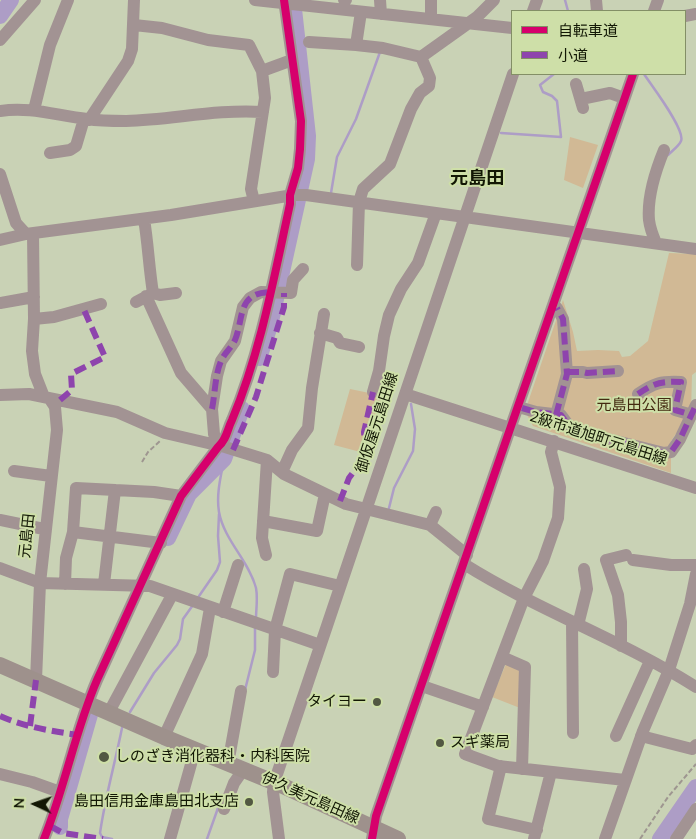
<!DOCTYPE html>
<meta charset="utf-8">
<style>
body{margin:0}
#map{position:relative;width:696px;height:839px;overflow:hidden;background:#c9d2b5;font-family:"Nunito Sans","Noto Sans JP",sans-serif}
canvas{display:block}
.legend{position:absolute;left:511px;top:10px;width:175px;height:65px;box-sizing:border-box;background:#cedfa8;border:1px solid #838f66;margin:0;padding:6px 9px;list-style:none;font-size:15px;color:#121704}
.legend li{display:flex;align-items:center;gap:10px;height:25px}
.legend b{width:25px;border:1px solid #838f66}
.north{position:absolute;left:10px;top:779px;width:50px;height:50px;-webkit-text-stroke:4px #cedfa8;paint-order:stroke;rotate:273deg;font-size:14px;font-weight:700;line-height:20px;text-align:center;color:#121704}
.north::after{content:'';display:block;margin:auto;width:18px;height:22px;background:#121704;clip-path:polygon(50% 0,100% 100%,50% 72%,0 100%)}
</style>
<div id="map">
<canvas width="696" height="839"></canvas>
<ul class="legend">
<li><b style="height:6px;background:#d6006c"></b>自転車道</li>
<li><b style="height:6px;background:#8e44ad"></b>小道</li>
</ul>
<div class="north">N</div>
</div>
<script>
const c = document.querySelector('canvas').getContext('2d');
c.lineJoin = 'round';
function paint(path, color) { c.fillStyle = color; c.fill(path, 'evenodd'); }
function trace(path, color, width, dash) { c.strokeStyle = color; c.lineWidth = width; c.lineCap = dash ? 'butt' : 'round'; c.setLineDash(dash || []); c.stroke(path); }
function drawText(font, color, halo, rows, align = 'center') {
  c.font = font + ' "Nunito Sans","Noto Sans JP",sans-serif'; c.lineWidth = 4; c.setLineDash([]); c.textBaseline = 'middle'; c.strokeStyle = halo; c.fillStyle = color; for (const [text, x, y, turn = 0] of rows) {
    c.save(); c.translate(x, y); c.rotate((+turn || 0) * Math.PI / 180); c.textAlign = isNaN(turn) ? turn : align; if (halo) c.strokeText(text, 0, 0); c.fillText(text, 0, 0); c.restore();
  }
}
const green = new Path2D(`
 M570 137 598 145 583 188 564 180Z
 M669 253 696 254V372L692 375 691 412 671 441V473L533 426 525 411 563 300 573 332 577 351 598 350 619 351 622 357 630 356 648 341Z
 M350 389 384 396 368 454 334 445Z
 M506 664 522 671 520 708 492 697Z`);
const stream = new Path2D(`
 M565 0 568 11
 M644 74C651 85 686 130 681 141 679 146 672 151 668 155
 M501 133 561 137 557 101 552 96 543 92 540 85 554 74
 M331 193 337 157 356 119 380 52
 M224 459C221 476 216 494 219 512 224 540 249 561 256 588 258 598 256 609 256 619
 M389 508 394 488 413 451 415 429 411 404
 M197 599 217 570 220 562 218 536 219 514
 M245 690 255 650V627
 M130 712 154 673 177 645 180 639 183 619 193 605
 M112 839 102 837 100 833C105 798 115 763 122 728
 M207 839 218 808`);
const river = new Path2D(`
 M0 16 11 0
 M259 358 270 326 307 159 308 136 293 0
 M168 538 189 494 224 459 242 409
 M60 827V819L91 711
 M660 839 696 787`);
const path = new Path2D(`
 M142 462 148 452 160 441
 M640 839 668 797 696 764`);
const minor = new Path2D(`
 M255 0 512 28
 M344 0H346
 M380 0 381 14
 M596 0 597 11
 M533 11 537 0
 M654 11 658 0
 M685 16 696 14
 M431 19V0
 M134 25 162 28 208 40 249 45 262 71 265 98 251 189 254 201
 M0 40 35 0
 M309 42 356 45
 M421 57 477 17 494 0
 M262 71 292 60
 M576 84 583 108
 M581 99 610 93 624 98
 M34 110 50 45 68 0
 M0 111C30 106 58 116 87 119 100 121 113 121 126 121 172 120 215 109 263 112
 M89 120 128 61 132 49 134 0
 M50 153 70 150 76 146 84 119
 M0 174 16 223 26 234
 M33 233 34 319 32 351 35 374 44 397
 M0 240 26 234 171 215 293 195H306L696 249
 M656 243C653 236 650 228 649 220 647 197 655 172 664 150
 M357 265 359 202 363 189 390 164 411 109 420 93 429 86 430 78 421 57 383 48 356 45 361 12
 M153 293 160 295 176 293
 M146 296 181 373 212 409
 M136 302 153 293C149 268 148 243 144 219
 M0 303 34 297
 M34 319 54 317 101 304
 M320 333 337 338 340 343 359 347
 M567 372H583L587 373 618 371
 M373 392 379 371 384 336 389 315 401 289 418 263 436 213
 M405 394 696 488
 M638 394C654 383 661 381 681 382L675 410 692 415
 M0 395 29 394 117 412 165 433 225 447 267 460 284 474 346 504 430 525 467 555
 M522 408 536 412 561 415 572 430 664 453 671 452 680 439 696 405
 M556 415 567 374 563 319 557 308
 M554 441 551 452 560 487 558 518 543 561 524 598 465 754 498 766 625 780
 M218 447 214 434 212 409 217 376 221 361 235 341 243 307 250 298 261 292 291 293 293 280 303 269
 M14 471 51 476
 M282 472 292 450 308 428 312 388 324 314
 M0 520 44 529
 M263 521 317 531 325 494
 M430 525 436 512
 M73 532 161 543
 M266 555 262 538 267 460
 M633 560 671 565H696
 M464 564C539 611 622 640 696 687
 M0 568 40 583 150 586 320 645
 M65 584 66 558 73 532 76 488 154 492 181 496
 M104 584 115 490
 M223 612 238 565
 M572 622 573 733
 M578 625 587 589 584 569
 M621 646V622L618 595 606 560 626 555
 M502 657 525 667 522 769
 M273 672 275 630 290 574 340 586
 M36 680 40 583 57 430 55 407 49 398
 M422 686 483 707
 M109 712 172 595
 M616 736 650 661
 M641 736 692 749 696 745
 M164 737 202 654 210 608
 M228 764 241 691
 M501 766 488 819 537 830
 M0 774 32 782 60 792
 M224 809 234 783 243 770
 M44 839C65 787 75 731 97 680L181 496 218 447C227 439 227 430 232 420 261 351 274 277 290 204V195L298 168 300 149 301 121 284 0
 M170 839 195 750
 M279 839 273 792 274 783 513 74
 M372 839 376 816 633 74
 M534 839 551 772
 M605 839 643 731 669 670 690 604 696 574
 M676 839 696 809`);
const major = new Path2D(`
 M0 665 164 737 283 786 398 839`);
const quiet = new Path2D(`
 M567 372H583L587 373 618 371
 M638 394C654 383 661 381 681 382L675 410 692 415
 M60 400 72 390 71 374 105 357 84 310
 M522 408 536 412 561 415 572 430 664 453 671 452 680 439 696 405
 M212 409C215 395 215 372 222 359 225 353 232 347 235 340 244 318 237 293 270 292
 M556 415 567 374 563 319 557 308
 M233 450 256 397 284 307V293
 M340 501 349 478 361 462 365 449 364 432 373 392
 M0 716C25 727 51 731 78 735
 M30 726 36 680
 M50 826 63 833 103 839`);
const cycleway = new Path2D(`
 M44 839C65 787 75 731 97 680L181 496 218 447C227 439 227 430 232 420 261 351 274 277 290 204V195L298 168 300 149 301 121 284 0
 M372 839 376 816 633 74`);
const markers = [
 [377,702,5,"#525842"],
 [440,743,5,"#525842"],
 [104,757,6,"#525842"],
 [249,802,5,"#525842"]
];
const parkNames = [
 ["元島田公園",634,406]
];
const streetNames = [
 ["御仮屋元島田線",378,423,-72],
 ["2級市道旭町元島田線",598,439,18],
 ["元島田",28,536,-84],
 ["伊久美元島田線",310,799,24]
];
const poiNames = [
 ["タイヨー",367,702],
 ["スギ薬局",450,743,"left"],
 ["しのざき消化器科・内科医院",115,757,"left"],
 ["島田信用金庫島田北支店",239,802]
];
const quarterNames = [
 ["元島田",477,180]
];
paint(green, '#d1b995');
trace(stream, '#ad9dc6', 2.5);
trace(river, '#ad9dc6', 16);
trace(path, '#9e9690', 2, [5, 2.5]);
trace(minor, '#a29393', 12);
trace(major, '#9e918c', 16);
trace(quiet, '#8e44ad', 6, [12, 6]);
trace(cycleway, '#d6006c', 8);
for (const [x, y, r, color] of markers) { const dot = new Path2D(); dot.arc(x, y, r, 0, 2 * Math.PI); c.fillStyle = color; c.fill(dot); trace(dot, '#cedfa8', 2); }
drawText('15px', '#442a11', '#cedfa8', parkNames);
drawText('15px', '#121704', '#cedfa8', streetNames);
drawText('15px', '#121704', '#cedfa8', poiNames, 'right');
drawText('bold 18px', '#121704', '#cedfa8', quarterNames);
</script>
